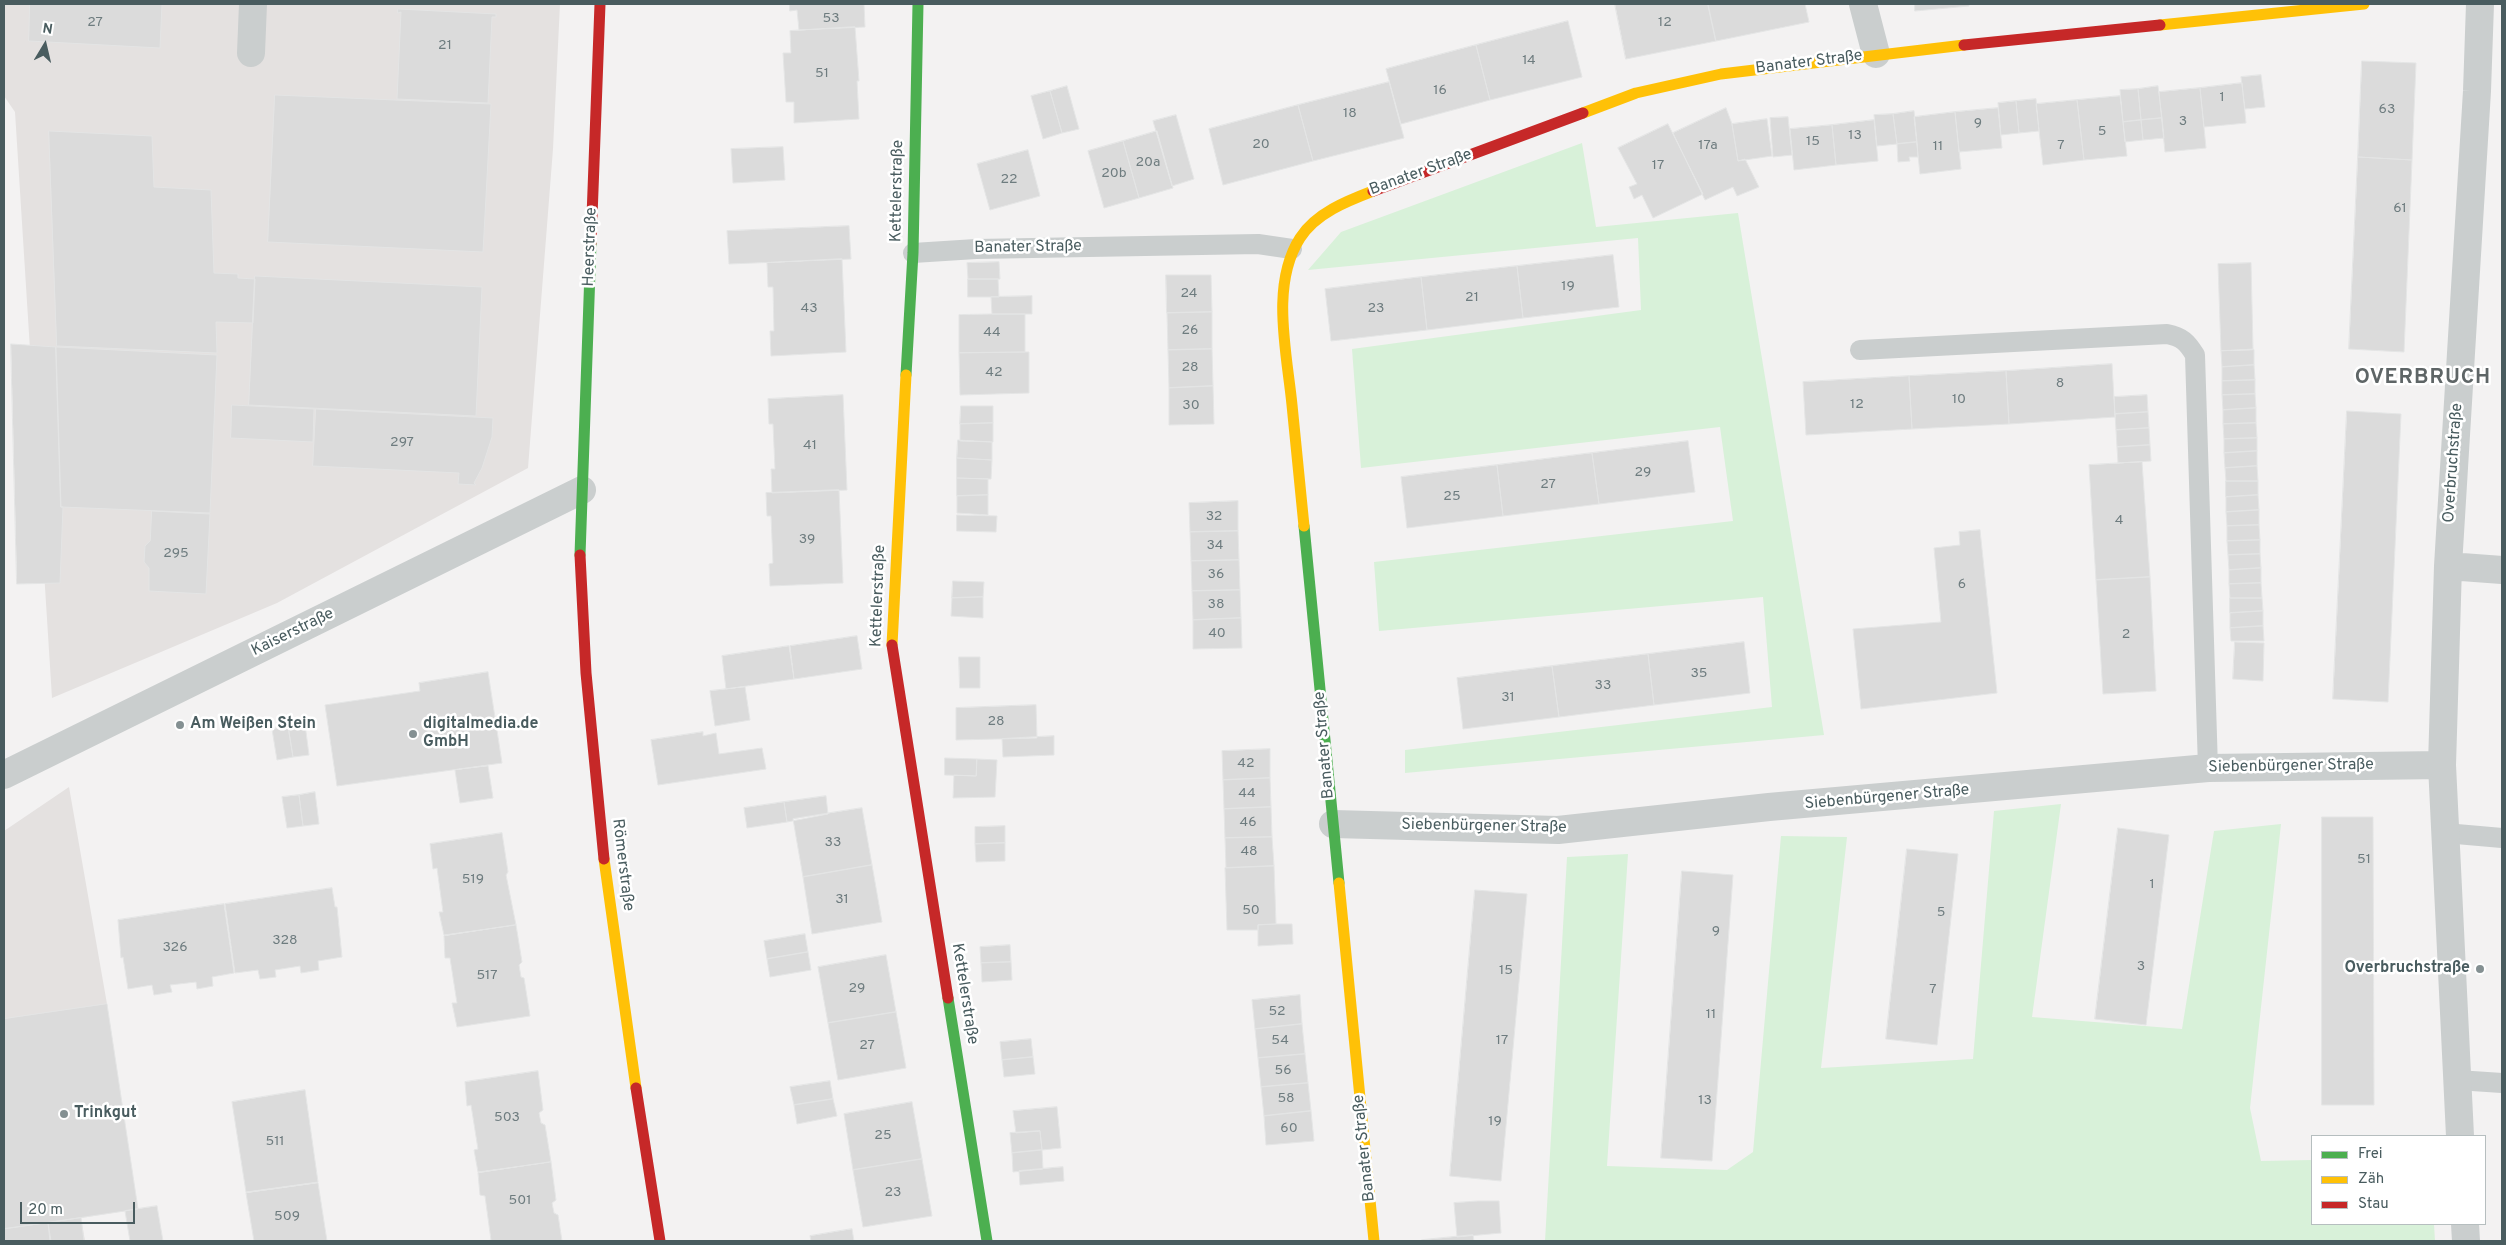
<!DOCTYPE html>
<meta charset="utf-8">
<style>
body{margin:0}
#map{position:relative;width:2506px;height:1245px;overflow:hidden;background:#f3f2f2;font-family:Overpass,sans-serif}
canvas{display:block}
.frame{position:absolute;inset:0;border:5px solid #495c5f;pointer-events:none}
.legend{position:absolute;left:2311px;top:1135px;width:175px;height:90px;box-sizing:border-box;background:#fff;border:1px solid #b6bebf;margin:0;padding:6px 9px;list-style:none;font-size:15px;color:#495c5f}
.legend li{display:flex;align-items:center;gap:10px;height:25px}
.legend b{width:25px;border:1px solid #b6bebf}
.north{position:absolute;left:20px;top:20px;width:50px;height:50px;-webkit-text-stroke:4px #fff;paint-order:stroke;rotate:9deg;font-size:14px;font-weight:700;line-height:20px;text-align:center;color:#495c5f}
.north::after{content:'';display:block;margin:auto;width:18px;height:22px;background:#495c5f;clip-path:polygon(50% 0,100% 100%,50% 72%,0 100%)}
.scale{position:absolute;left:20px;top:1202px;width:115px;height:22px;box-sizing:border-box;border:2px solid #495c5f;border-top:0;padding-left:6px;font-size:15px;line-height:18px;white-space:nowrap;color:#495c5f;-webkit-text-stroke:4px #fff;paint-order:stroke}
</style>
<div id="map">
<canvas width="2506" height="1245"></canvas>
<div class="frame"></div>
<ul class="legend">
<li><b style="height:6px;background:#4caf50"></b>Frei</li>
<li><b style="height:6px;background:#ffc107"></b>Zäh</li>
<li><b style="height:6px;background:#c62828"></b>Stau</li>
</ul>
<div class="north">N</div>
<div class="scale">20 m</div>
</div>
<script>
const c = document.querySelector('canvas').getContext('2d');
c.lineJoin = 'round';
function paint(path, color) { c.fillStyle = color; c.fill(path, 'evenodd'); }
function trace(path, color, width, dash) { c.strokeStyle = color; c.lineWidth = width; c.lineCap = dash ? 'butt' : 'round'; c.setLineDash(dash || []); c.stroke(path); }
function drawText(font, color, halo, rows, align = 'center') {
  c.font = font + ' Overpass,sans-serif'; c.lineWidth = 5; c.setLineDash([]); c.textBaseline = 'middle'; c.strokeStyle = halo; c.fillStyle = color; for (const [text, x, y, turn = 0] of rows) {
    c.save(); c.translate(x, y); c.rotate((+turn || 0) * Math.PI / 180); c.textAlign = isNaN(turn) ? turn : align; if (halo) c.strokeText(text, 0, 0); c.fillText(text, 0, 0); c.restore();
  }
}
const commercial = new Path2D(`
 M4 4H560L553 149 528 468 277 603 52 698 15 112 4 96Z
 M69 787 107 1004 138 1209 81 1218 85 1241H4V831Z`);
const green = new Path2D(`
 M1582 143 1596 227 1738 213 1824 735 1405 773V750L1772 707 1763 597 1379 631 1374 562 1733 521 1720 427 1361 468 1352 349 1641 310 1638 238 1308 270 1341 232Z
 M2061 804 2032 1017 2182 1029 2214 831 2281 824 2250 1108 2261 1161 2312 1160V1224H2434L2435 1241H1545L1567 857 1628 854 1607 1166 1727 1170 1753 1152 1781 836 1847 837 1821 1068 1973 1059 1994 811Z`);
const building = new Path2D(`
 M30 4H162L160 48 29 41Z
 M790 4H864L865 27 799 30 797 10 790 11Z
 M1615 4H1708L1716 41 1626 59Z
 M1708 4H1805L1809 22 1716 41Z
 M1915 4H1969V6L1915 11Z
 M398 9 496 14V17H492L488 103 397 99 401 12 398 13Z
 M1568 21 1582 77 1490 100 1476 45Z
 M855 27 859 81H857L859 119 794 123V102H786L783 53H791L790 31Z
 M1476 45 1490 100 1401 124 1386 69Z
 M2362 61 2416 63 2412 160 2358 157Z
 M2261 75 2265 107 2245 109 2241 77Z
 M1389 82 1404 138 1313 161 1298 105Z
 M2242 83 2246 123 2204 127 2200 88Z
 M1067 86 1079 129 1062 133 1050 91Z
 M2158 86 2162 118 2141 120 2138 89Z
 M2200 88 2206 148 2165 152 2159 92Z
 M2138 89 2141 120 2123 122 2120 90Z
 M1050 91 1062 133 1043 139 1031 96Z
 M275 95 491 104 483 252 268 242Z
 M2120 96 2127 156 2084 160 2077 100Z
 M2036 99 2039 131 2019 133 2016 101Z
 M2077 100 2084 160 2043 165 2036 104Z
 M2016 101 2019 133 2001 135 1998 103Z
 M1298 105 1313 161 1223 185 1209 129Z
 M1726 108 1732 124 1738 161 1745 159 1759 187 1737 196 1733 187 1705 200 1673 133Z
 M1998 108 2002 148 1959 152 1955 112Z
 M1914 111 1917 142 1897 144 1893 114Z
 M1955 112 1961 169 1920 174 1914 117Z
 M1893 114 1897 144 1877 146 1874 115Z
 M1176 115 1194 179 1172 186 1153 121Z
 M1788 117 1792 155 1773 157 1770 118Z
 M2162 118 2164 138 2143 140 2141 120Z
 M1767 119 1772 156 1738 161 1732 124Z
 M1874 120 1878 161 1836 165 1832 125Z
 M2141 120 2143 140 2125 142 2123 122Z
 M1668 124 1703 194 1653 218 1642 195 1634 199 1629 187 1637 184 1618 148Z
 M1832 125 1836 165 1794 170 1790 129Z
 M49 131 152 136 154 187 211 190 214 273 238 274V278L255 279 253 323 216 322 217 353 57 346Z
 M1157 131 1173 188 1139 198 1123 141Z
 M1123 141 1139 198 1104 208 1088 151Z
 M1917 142 1918 157H1909L1910 161 1898 162 1897 144Z
 M783 147 785 180 733 183 731 149Z
 M1028 150 1040 196 990 210 977 164Z
 M2358 157 2412 160 2404 352 2349 349Z
 M849 226 851 259 729 264 727 231Z
 M1613 255 1619 307 1523 318 1517 266Z
 M842 259 846 352 771 356 770 331H774L773 287H768L767 263Z
 M999 262 1000 279H968L967 263Z
 M2251 263 2253 349 2221 351 2218 264Z
 M1517 266 1523 318 1427 330 1421 277Z
 M1166 275H1211L1212 312 1167 313Z
 M255 276 482 287 476 416 249 405Z
 M1421 277 1427 330 1331 341 1325 289Z
 M968 279H998L999 297H968Z
 M1032 296V314H992L991 297Z
 M1212 312V349L1168 350 1167 313Z
 M992 314H1025V352L959 353V315Z
 M11 344 56 347 61 507H63L60 583 17 584Z
 M56 347 217 355 210 513 61 507Z
 M1212 349 1213 386 1169 388 1168 350Z
 M2254 350V365L2222 367 2221 351Z
 M1025 352H1029V393L960 395 959 353Z
 M2112 364 2115 417 2009 424 2006 371Z
 M2254 365 2255 380 2222 381V367Z
 M2006 371 2009 424 1912 429 1909 376Z
 M1909 376 1912 429 1806 435 1803 382Z
 M2255 380V394L2222 395V381Z
 M1213 386 1214 424 1169 425V388Z
 M2255 394 2256 408 2223 410 2222 395Z
 M843 395 847 490 772 493 771 469H775L773 424H769L768 399Z
 M2147 395 2148 412 2115 414 2114 397Z
 M232 405 314 409 313 442 231 438Z
 M961 406H993V423L960 424Z
 M2256 408V423L2223 424V410Z
 M316 409 493 418 492 437 482 468 474 483 476 485 458 484 459 473 313 466Z
 M2347 411 2401 414 2388 702 2333 699Z
 M2148 412 2149 428 2116 430 2115 414Z
 M993 423V442L960 441V424Z
 M2256 423 2257 438 2224 439 2223 424Z
 M2149 428 2150 445 2117 447 2116 430Z
 M2257 438V451L2224 453V439Z
 M958 440 992 442V460L957 458Z
 M1688 441 1695 492 1599 504 1592 453Z
 M2150 445 2151 461 2118 463 2117 447Z
 M2257 451V466L2225 468 2224 453Z
 M1592 453 1599 504 1503 516 1497 465Z
 M957 458 992 460 991 479 957 478Z
 M2142 462 2150 577 2096 580 2089 465Z
 M1497 465 1503 516 1407 528 1401 477Z
 M2257 466 2258 481H2226L2225 468Z
 M957 478 988 479V495L957 496Z
 M2226 481H2258V495L2226 497Z
 M839 490 843 583 770 586 769 564 773 563 771 516H767L766 493Z
 M988 495V515L957 513V496Z
 M2258 495 2259 510 2226 512V497Z
 M1238 501V531L1190 532 1189 503Z
 M2259 510V525L2227 526 2226 512Z
 M152 511 210 514 206 594 149 591V568L144 562 145 546 150 541Z
 M957 515 997 516 996 532 957 531Z
 M2259 525 2260 540 2227 541V526Z
 M1980 530 1997 693 1861 709 1853 629 1941 622 1934 548 1960 545 1959 532Z
 M1238 531 1239 560 1191 561 1190 532Z
 M2260 540V554L2228 555 2227 541Z
 M2260 554 2261 568 2229 570 2228 555Z
 M1239 560 1240 590 1192 591 1191 561Z
 M2261 568V583L2229 584V570Z
 M2150 577 2156 691 2103 694 2096 580Z
 M953 581 984 582 983 597 952 598Z
 M2261 583 2262 598H2230L2229 584Z
 M1240 590 1241 618 1193 620 1192 591Z
 M983 597V618L951 616 952 598Z
 M2230 598H2262L2263 611 2230 613Z
 M2263 611V626L2230 628V613Z
 M1241 618 1242 648 1193 649V620Z
 M2263 626 2264 641H2231L2230 628Z
 M857 636 862 669 794 679 790 646Z
 M1744 642 1750 693 1654 705 1648 654Z
 M2235 642 2264 643 2263 681 2233 679Z
 M789 646 794 679 726 689 722 656Z
 M1648 654 1654 705 1559 717 1552 666Z
 M959 657H980V688H960Z
 M1552 666 1559 717 1463 729 1457 678Z
 M488 672 502 763 337 786 325 705 420 691 419 683Z
 M745 687 750 720 715 726 710 691Z
 M1036 705 1037 738 956 740V708Z
 M305 724 309 755 293 757 288 726Z
 M288 726 293 757 277 760 272 729Z
 M703 732V736L716 733 719 754 762 748 766 769 658 785 651 740Z
 M1054 736V755L1003 757 1002 739Z
 M1270 749V778L1223 780 1222 751Z
 M945 758 977 759 976 776 945 775Z
 M977 759 997 760 995 797 953 798 954 775 976 776Z
 M488 766 493 798 460 803 455 770Z
 M1270 778 1271 807 1224 809 1223 780Z
 M315 792 319 824 303 826 299 795Z
 M299 795 303 826 287 828 282 797Z
 M826 796 828 814 787 822 784 802Z
 M784 802 787 822 747 828 744 808Z
 M1271 807 1272 837 1225 838 1224 809Z
 M862 808 872 865 803 877 793 819Z
 M2322 817H2373L2374 1105H2322Z
 M1005 826V843L975 844V827Z
 M2118 828 2169 835 2146 1025 2095 1019Z
 M502 833 508 872 506 875 516 925 444 935 439 912H443L437 868 433 869 430 844Z
 M1272 837 1274 866 1226 868 1225 838Z
 M1005 843V861L976 862 975 844Z
 M1907 849 1958 854 1937 1045 1886 1039Z
 M872 865 882 922 812 934 803 877Z
 M1274 866 1276 924 1258 925V930H1227L1225 868Z
 M1682 871 1733 875 1712 1161 1661 1158Z
 M332 888 335 907H337L342 957 318 961 319 970 301 973 300 966 275 970 276 977 260 979 258 970 235 973 225 904Z
 M1475 890 1527 894 1501 1181 1450 1176Z
 M224 904 234 973 212 977 213 986 197 989 196 982 170 985 172 992 154 995 152 985 128 989 123 957 121 958 118 920Z
 M1276 924H1292L1293 944 1258 946V925Z
 M516 925 522 962 519 965 521 977 524 978 530 1016 457 1027 452 1003H457L450 958H445L444 936Z
 M805 934 808 952 767 959 764 941Z
 M1010 945 1011 962 981 963 980 947Z
 M808 952 811 970 770 977 767 959Z
 M886 955 896 1012 828 1023 818 967Z
 M1011 962 1012 980 982 982 981 963Z
 M1300 995 1302 1024 1255 1029 1252 1000Z
 M107 1004 138 1209 4 1229V1019Z
 M896 1012 906 1068 838 1080 828 1023Z
 M1302 1024 1305 1054 1258 1058 1255 1029Z
 M1031 1039 1033 1057 1002 1060 1000 1042Z
 M1305 1054 1308 1083 1261 1087 1258 1058Z
 M1033 1057 1035 1074 1004 1077 1002 1060Z
 M538 1071 543 1110 539 1113 541 1123 545 1125 551 1162 478 1172 474 1150 478 1149 471 1105 467 1106 465 1082Z
 M830 1081 833 1099 794 1105 790 1087Z
 M1308 1083 1311 1111 1264 1116 1261 1087Z
 M305 1090 318 1182 246 1192 232 1102Z
 M833 1099 837 1116 797 1124 794 1105Z
 M912 1102 922 1159 853 1170 844 1114Z
 M1057 1107 1061 1148 1042 1150 1040 1131 1016 1133 1013 1111Z
 M1311 1111 1314 1141 1266 1145 1264 1116Z
 M1040 1131 1042 1150 1012 1153 1010 1133Z
 M1042 1150 1043 1169 1013 1172 1012 1153Z
 M922 1159 932 1216 863 1227 853 1170Z
 M551 1162 556 1200 552 1203 554 1213 558 1215 562 1241H487L491 1240 485 1196 480 1195 478 1173Z
 M1063 1167 1064 1181 1020 1185 1019 1171Z
 M318 1183 327 1241H254L246 1193Z
 M1478 1201H1499L1501 1233 1457 1237 1454 1203Z
 M157 1206 163 1241H130L125 1211Z
 M81 1218 84 1241H51L48 1223Z
 M48 1223 50 1241H4V1229Z
 M852 1229 854 1241H811L810 1236Z
 M1473 1235 1474 1241H1423L1422 1240Z`);
const lane = new Path2D(`
 M913 253 976 249 1258 244 1292 249
 M1860 350 2167 334C2182 337 2187 342 2195 355L2208 768
 M2445 833 2502 838
 M2457 1080 2502 1083`);
const street = new Path2D(`
 M1863 4 1876 54
 M251 53 253 4
 M2448 566 2502 570
 M4 775 582 490
 M1333 824 1558 830 1769 807 2208 768 2442 765
 M2460 1136 2442 765 2448 566 2477 91 2480 4
 M2465 1224 2466 1241`);
const fast = new Path2D(`
 M906 375 913 253 918 4
 M1304 526 1339 883
 M580 555 591 243
 M948 998 987 1241`);
const slow = new Path2D(`
 M2160 25 2364 4
 M1583 113 1636 93 1721 74 1964 45
 M1304 526C1300 486 1296 445 1292 405 1287 353 1270 285 1300 238 1316 213 1347 201 1373 191
 M892 645 906 375
 M604 859 636 1088
 M1339 883 1374 1241`);
const jam = new Path2D(`
 M1964 45 2160 25
 M1373 191 1583 113
 M591 243 600 4
 M580 555 586 673 604 859
 M892 645 948 998
 M636 1088 660 1241`);
const markers = [
 [180,725,5,"#849092"],
 [413,734,5,"#849092"],
 [2480,969,5,"#849092"],
 [64,1114,5,"#849092"]
];
const numberNames = [
 ["53",831,19],
 ["27",95,23],
 ["12",1665,23],
 ["21",445,46],
 ["14",1529,61],
 ["51",822,74],
 ["16",1440,91],
 ["1",2222,98],
 ["63",2387,110],
 ["18",1350,114],
 ["3",2183,122],
 ["9",1978,124],
 ["5",2102,132],
 ["13",1855,136],
 ["15",1813,142],
 ["20",1261,145],
 ["17a",1708,146],
 ["7",2061,146],
 ["11",1938,147],
 ["20a",1148,163],
 ["17",1658,166],
 ["20b",1114,174],
 ["22",1009,180],
 ["61",2400,209],
 ["19",1568,287],
 ["24",1189,294],
 ["21",1472,298],
 ["43",809,309],
 ["23",1376,309],
 ["26",1190,331],
 ["44",992,333],
 ["28",1190,368],
 ["42",994,373],
 ["8",2060,384],
 ["10",1959,400],
 ["12",1857,405],
 ["30",1191,406],
 ["297",402,443],
 ["41",810,446],
 ["29",1643,473],
 ["27",1548,485],
 ["25",1452,497],
 ["32",1214,517],
 ["4",2119,521],
 ["39",807,540],
 ["34",1215,546],
 ["295",176,554],
 ["36",1216,575],
 ["6",1962,585],
 ["38",1216,605],
 ["40",1217,634],
 ["2",2126,635],
 ["35",1699,674],
 ["33",1603,686],
 ["31",1508,698],
 ["28",996,722],
 ["42",1246,764],
 ["44",1247,794],
 ["46",1248,823],
 ["33",833,843],
 ["48",1249,852],
 ["51",2364,860],
 ["519",473,880],
 ["1",2152,885],
 ["31",842,900],
 ["50",1251,911],
 ["5",1941,913],
 ["9",1716,932],
 ["328",285,941],
 ["326",175,948],
 ["3",2141,967],
 ["15",1506,971],
 ["517",487,976],
 ["29",857,989],
 ["7",1933,990],
 ["52",1277,1012],
 ["11",1711,1015],
 ["54",1280,1041],
 ["17",1502,1041],
 ["27",867,1046],
 ["56",1283,1071],
 ["58",1286,1099],
 ["13",1705,1101],
 ["503",507,1118],
 ["19",1495,1122],
 ["60",1289,1129],
 ["25",883,1136],
 ["511",275,1142],
 ["23",893,1193],
 ["501",520,1201],
 ["509",287,1217]
];
const streetNames = [
 ["Banater Straße",1809,63,-7],
 ["Banater Straße",1421,173,-20],
 ["Kettelerstraße",898,191,-89],
 ["Heerstraße",591,247,-88],
 ["Banater Straße",1028,248,-1],
 ["Overbruchstraße",2454,463,-86],
 ["Kettelerstraße",879,596,-88],
 ["Kaiserstraße",293,633,-26],
 ["Banater Straße",1325,745,-95],
 ["Siebenbürgener Straße",2291,767,-1],
 ["Siebenbürgener Straße",1887,798,-5],
 ["Siebenbürgener Straße",1484,827,1],
 ["Römerstraße",622,865,83],
 ["Kettelerstraße",964,994,81],
 ["Banater Straße",1365,1148,-96]
];
const poiNames = [
 ["Am Weißen Stein",190,725],
 ["digitalmedia.de",423,725],
 ["GmbH",423,743],
 ["Overbruchstraße",2470,969,"right"],
 ["Trinkgut",74,1114]
];
const districtNames = [
 ["OVERBRUCH",2423,379]
];
paint(commercial, '#e4e1e0');
paint(green, '#d8f1d9');
paint(building, '#dbdbdb');
trace(building, '#e4e5e5', 1);
trace(lane, '#cacece', 20);
trace(street, '#cacece', 28);
trace(fast, '#4caf50', 11);
trace(slow, '#ffc107', 11);
trace(jam, '#c62828', 11);
for (const [x, y, r, color] of markers) { const dot = new Path2D(); dot.arc(x, y, r, 0, 2 * Math.PI); c.fillStyle = color; c.fill(dot); trace(dot, '#fff', 2); }
drawText('14px', '#6e7c7f', null, numberNames);
drawText('16px', '#495c5f', '#fff', streetNames);
drawText('bold 16px', '#495c5f', '#fff', poiNames, 'left');
c.letterSpacing = '1px';
drawText('bold 21px', '#5e6566', '#fff', districtNames);
c.letterSpacing = '0px';
</script>
